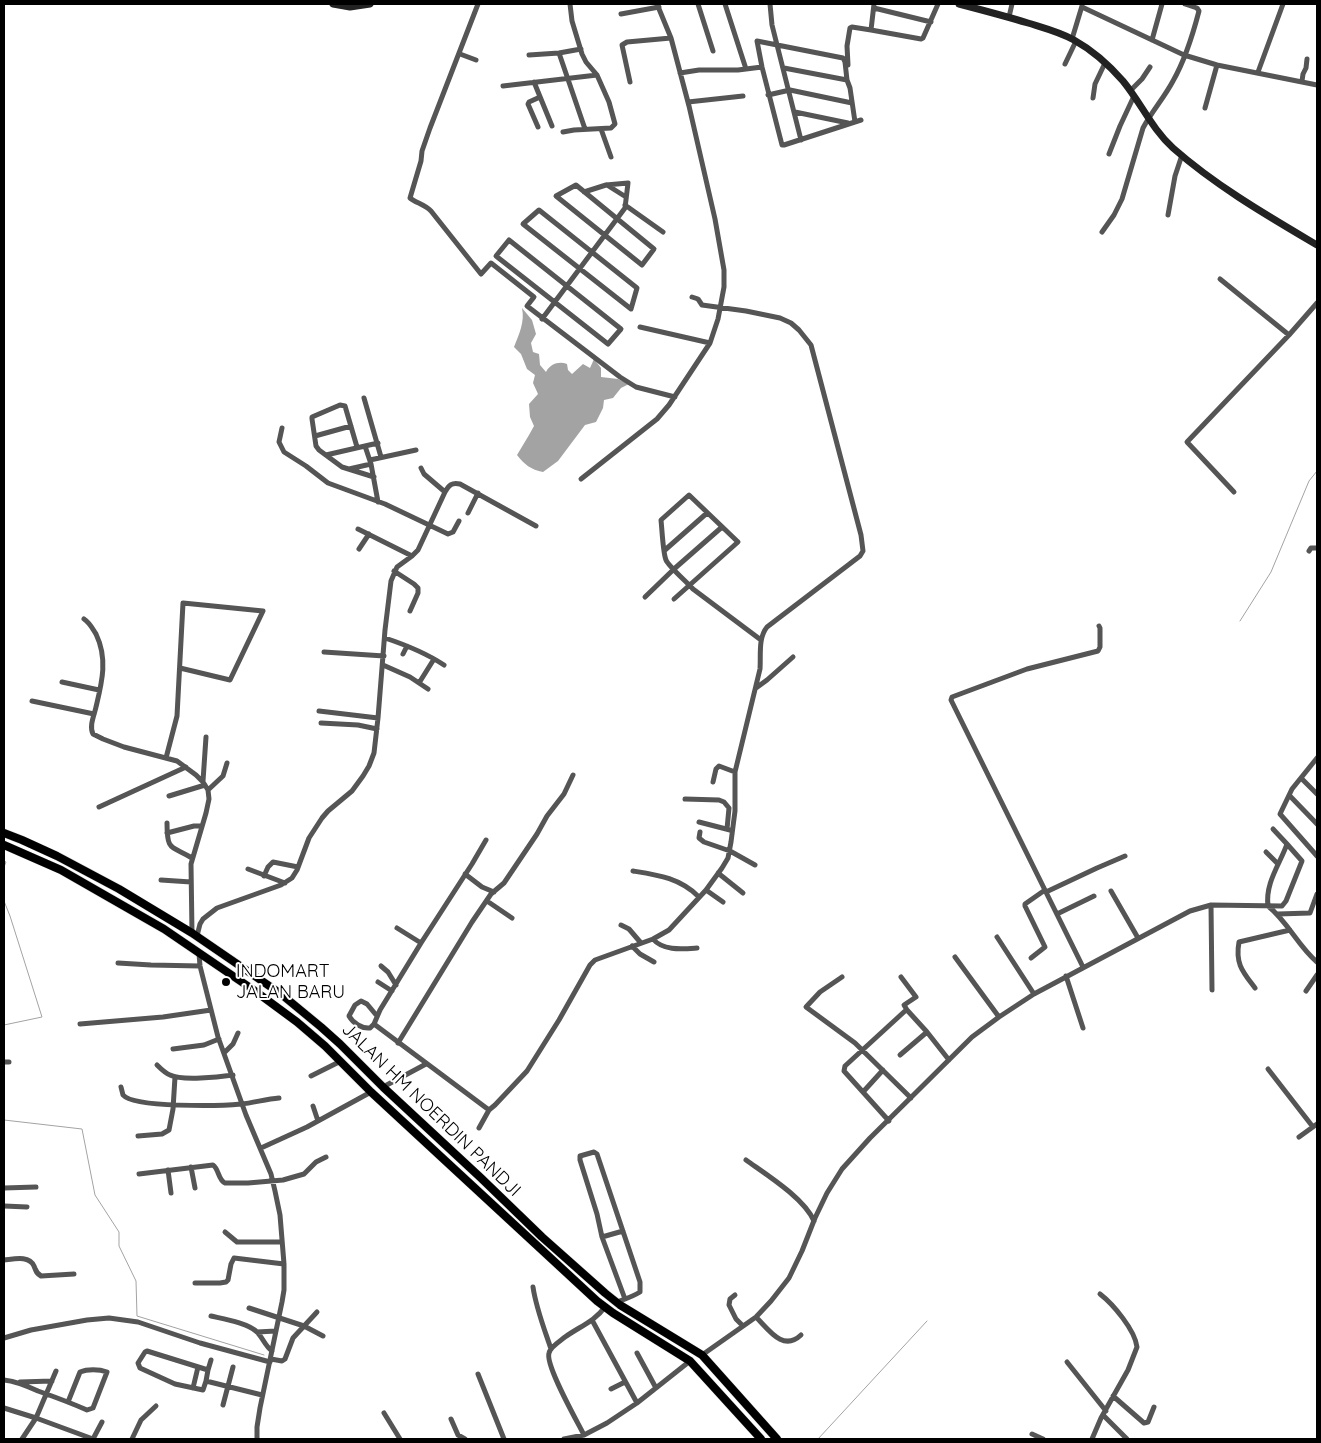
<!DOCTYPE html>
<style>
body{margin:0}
#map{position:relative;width:1321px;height:1443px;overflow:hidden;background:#fff;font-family:Quicksand,sans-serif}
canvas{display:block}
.frame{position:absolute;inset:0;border:5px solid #000;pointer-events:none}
</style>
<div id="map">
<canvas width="1321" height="1443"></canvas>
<div class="frame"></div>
</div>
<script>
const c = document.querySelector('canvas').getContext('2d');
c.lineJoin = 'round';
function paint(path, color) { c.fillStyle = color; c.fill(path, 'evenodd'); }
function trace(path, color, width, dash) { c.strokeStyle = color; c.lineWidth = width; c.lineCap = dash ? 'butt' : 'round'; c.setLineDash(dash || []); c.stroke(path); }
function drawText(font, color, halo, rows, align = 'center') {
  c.font = font + ' Quicksand,sans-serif'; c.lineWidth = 4; c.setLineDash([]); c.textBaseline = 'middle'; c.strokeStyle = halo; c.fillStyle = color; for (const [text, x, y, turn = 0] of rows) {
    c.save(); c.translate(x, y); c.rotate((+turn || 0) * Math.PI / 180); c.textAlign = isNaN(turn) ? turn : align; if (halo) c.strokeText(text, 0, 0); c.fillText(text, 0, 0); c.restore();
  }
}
const water = new Path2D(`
 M522 308 532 320 536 334 531 343 533 352 539 354 540 365 546 372C550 364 559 361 567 364L568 370 572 374 583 364 590 368 594 359 601 368V377L618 379 629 384 621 388 613 398 604 400 603 408 596 422 585 425 558 461 543 472C531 470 524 464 517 455L529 435 534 426 530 417 529 404 538 394 533 383 535 375 527 369 521 354 514 347C519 334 525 322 522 308Z`);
const stream = new Path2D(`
 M1240 621 1271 572 1309 481 1317 471
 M4 861 6 862 4 867
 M4 901 10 916 42 1017 4 1025
 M4 1120 82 1129 95 1195 119 1232V1246L136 1281 137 1316 264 1355
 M818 1439 927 1321`);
const minor = new Path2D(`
 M478 4 430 128 422 151 421 161 410 198C416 203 424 204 431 211L481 274 491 263 534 297 527 306 620 377 636 387 675 397
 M698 4 713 51
 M725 4 746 69
 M770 4 772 25 801 140
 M874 4 871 30 921 39 923 38 938 4
 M1082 7 1184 55 1217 65 1317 85
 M874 8 931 22
 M621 14 659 7
 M1009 17 1012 4
 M1072 39 1082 6
 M1152 40 1162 4
 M559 53 585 129
 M460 54 476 60
 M529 55 559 53 581 49
 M1065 64 1076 41
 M848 65 847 46 850 28 852 27 871 30
 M784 68 847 80
 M1258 72 1283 4
 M680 73 699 70H738L762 67
 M1302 81 1303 74 1306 68 1307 59
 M534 82 552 126
 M630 82 622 45 627 42 671 38
 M503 86 597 75
 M1130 91 1142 79 1150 67
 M768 95 790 90 852 103
 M1093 98 1095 84 1105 63
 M688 102 743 96
 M1205 108 1217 65
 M795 112 848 123
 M855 122 850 88 847 80 845 62 843 58 757 41 762 67 782 145H784L861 120
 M538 127 528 104 529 102 540 97
 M601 129 611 157
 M563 132 574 130 611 128 615 124 609 102 597 75 586 62 582 54 572 21 570 4
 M1109 154 1120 126 1134 96
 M576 185 654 249 642 265 556 196Z
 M607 185 626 197
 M625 205 663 232
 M539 210 637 288 631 309 523 224Z
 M1168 215 1175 176 1182 155
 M1102 232 1114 215 1122 199 1143 128C1152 111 1164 98 1173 81 1185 60 1193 34 1199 11L1197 8 1185 4
 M509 240 621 329 608 344 496 256Z
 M1220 279 1289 335
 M542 319 625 208 628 183 606 185 584 192
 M640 327 710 343
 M364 398 381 457
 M282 428 279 442 284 452 306 466 328 483 385 504 448 534 453 532 459 521
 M315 436 351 426
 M365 446 371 464 378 502
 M357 447 345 406 340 405 312 417V419L316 446 319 450 342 467 374 477
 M326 455 378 443
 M370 460 416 450
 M421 468 424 474 445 492
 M349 469 371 464
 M581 479 657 419 669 405 710 343 718 319 724 287V270L715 219 689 106 671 38 657 4
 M1234 492 1187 442 1289 335 1317 303
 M468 513 478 493
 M358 529 412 556
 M359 549 369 534
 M665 550 707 513
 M1309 551 1311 548H1317
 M394 571 414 584 418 588V593L410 611
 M645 597 674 569 722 527
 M674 599 738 542 689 495 661 520C662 529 663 553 666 560 669 567 687 582 693 589L761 640
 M84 619C90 623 92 628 96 634 108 659 102 682 96 707 94 716 89 726 93 734L103 739 124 747 177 761 196 775 203 782 208 790 209 799 206 813 191 864 192 933
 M385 638C406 645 426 653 444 665
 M324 652 384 656
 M403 654 407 646
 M383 665 410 677 428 689
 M62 682 99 690
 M419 683 434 659
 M756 688 767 680 793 657
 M32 701 94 714
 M319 711 378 718
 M321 723 358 725 377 729
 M166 758 177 716 183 603 263 611 230 680 180 668
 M1317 758 1292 789 1280 814 1317 856
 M1301 778 1317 794
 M203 781 206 737
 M713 782 716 769 719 766 735 772
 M208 790 223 776 227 763
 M1289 795 1317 824
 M169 796 205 785
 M685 799 719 800 724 802 729 808 727 829
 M99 807 186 767
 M699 822 730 830
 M167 823C167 852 171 845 192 858
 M1273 829 1287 844C1280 864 1265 883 1268 906 1288 922 1298 946 1317 962
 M700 832 699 838 704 842 730 851 755 865
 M167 833 194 826H202
 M1266 852 1278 864
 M248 869 285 883
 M633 871C658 875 680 878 699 897
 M718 873 743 893
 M465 874 482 887 494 892
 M264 876 268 867 273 862 298 867
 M161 880 191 882
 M706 890 723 902
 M1111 891 1138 938
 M1046 892 1097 868 1125 856
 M487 901 512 918
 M1211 905 1212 990
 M1057 914 1094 896
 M1278 914 1310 913 1317 894
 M621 925 629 929 641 943
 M397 928 421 943
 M197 936 200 924 203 919 217 908 281 885 292 878 297 870 309 838 322 818 328 811 352 791 363 776 369 766 374 753 378 718 385 630 391 581 397 567 412 556 418 550 445 492C449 485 452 482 460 484L536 526
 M997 937 1034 994
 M653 939C663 951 682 949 697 948
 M632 946 640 954 654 962
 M199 953 200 966 218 1037 246 1115 271 1174 275 1191 280 1215 284 1264V1290L282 1302 260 1408 257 1427V1439
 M955 957 999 1017
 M1031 958 1045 947 1025 906V904L1045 890
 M118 963 151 965 200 966
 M381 966 388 972 396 985
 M1083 967 951 700 952 697 1027 669 1098 651 1100 647V628L1099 626
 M1066 976 1083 1028
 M842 977 820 992 806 1007 855 1043 911 1098
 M901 977 916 997 904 1005 907 1010
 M378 982 392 991
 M1255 988C1243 972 1235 964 1239 942L1290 930
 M1306 991 1317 975
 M377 1016 367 1004 361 1001 355 1005 349 1016C353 1023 362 1029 370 1028L374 1024 380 1010 421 943 472 864 486 840
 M80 1024 163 1017 211 1010
 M374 1024 489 1110
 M398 1043 472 922 491 894 504 883 537 834 547 816 564 794 573 775
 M173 1049 204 1045 219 1039
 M224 1053 233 1044 238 1033
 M900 1055 927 1032
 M4 1062H9
 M157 1065C161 1069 165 1073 170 1075 182 1081 219 1077 233 1075
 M1268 1069 1313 1127
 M311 1076 341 1061
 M121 1087 123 1095C134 1108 221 1106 241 1104 253 1103 266 1099 279 1098
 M383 1087 426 1064
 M863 1092 883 1070
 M313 1106 318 1121
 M889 1121 844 1071 845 1066 905 1011 907 1010 927 1032 949 1060
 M479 1128 489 1110 495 1105 527 1071 559 1020 590 965 595 960 653 939 669 930 706 890 722 868 728 858 731 842 735 811V772L760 669C761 655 758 638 767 627L860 556 863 551 861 535 811 345 799 330 791 323 780 318 746 311 702 305 698 299 692 297
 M138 1136 162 1134 169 1130 173 1109 175 1077
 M1299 1137 1317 1124
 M261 1148 307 1127 371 1092
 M746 1160C767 1175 804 1198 814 1221
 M191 1167 195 1188
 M168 1170 171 1193
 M139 1174 213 1165C219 1169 218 1180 225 1183H248L283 1180 304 1174 316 1162 326 1157
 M4 1188 36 1187
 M4 1206 27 1207
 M225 1232 237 1242H282
 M602 1237 623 1231
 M4 1260C14 1259 29 1255 34 1266 36 1271 36 1273 41 1276L74 1274
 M195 1283H220L226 1282 228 1280 231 1264 234 1258 284 1264
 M533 1287C536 1308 544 1328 551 1349
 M735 1295 730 1299 729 1305 736 1319 743 1326
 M617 1302C625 1299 632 1297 640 1292V1282L597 1154 594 1152 580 1156V1160L597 1214 602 1237 625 1299
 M249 1308 304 1326 323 1336
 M211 1316C224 1319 248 1323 257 1332 263 1338 265 1346 272 1351
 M756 1317C769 1330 783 1352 801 1335
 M592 1320 637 1403
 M257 1332 276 1331
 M4 1338 31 1330 87 1320 109 1318 138 1322 200 1343 270 1362
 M637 1353 656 1388
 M702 1355 756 1317 771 1301 789 1278 802 1251 815 1218 827 1193 842 1169 870 1138 972 1037 999 1017 1034 994 1190 911 1211 905 1282 906 1286 901 1302 861 1287 844
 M271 1359 282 1361 285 1359 293 1338 317 1312
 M1067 1362 1106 1411
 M208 1370 211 1360
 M478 1374 504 1439
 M4 1380C16 1381 27 1386 38 1391 55 1397 71 1403 87 1410L93 1408 107 1372C99 1369 87 1369 80 1372L68 1402
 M206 1381 208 1370 147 1351 145 1352 138 1363 140 1368 175 1384 203 1390 206 1381 262 1395
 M20 1382 52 1381
 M193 1388 198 1367
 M611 1389 625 1382
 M1113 1396 1144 1423 1148 1422 1154 1407
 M223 1405 233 1367
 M4 1408 36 1418 93 1439
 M384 1413 400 1439
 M1103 1415 1127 1439
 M451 1419 458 1435 465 1439
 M1032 1434 1043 1439
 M584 1435C577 1421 545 1365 549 1353 550 1347 560 1341 565 1337 579 1327 595 1321 605 1307
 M22 1439 36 1418 56 1371
 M93 1439 102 1422
 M132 1439 141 1420 156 1406
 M564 1439 584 1435 607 1423 637 1403 690 1361
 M1092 1439 1101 1418 1128 1370 1137 1347C1135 1330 1113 1304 1100 1294`);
const secondary = new Path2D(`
 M333 4 350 7 370 4
 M959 4C982 10 1005 16 1028 23 1044 28 1060 32 1074 40 1092 50 1109 65 1123 81 1141 103 1152 129 1173 148 1216 186 1268 216 1317 245`);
const primary = new Path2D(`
 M4 833 22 840 57 856 119 889 192 933 281 994 321 1027 340 1044 383 1087 481 1178 542 1237 605 1293 620 1305 702 1355 777 1439
 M4 845 61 870 164 929 255 991 297 1022 325 1046 371 1092 597 1301 613 1313 690 1361 761 1439`);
const markers = [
 [226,982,5,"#000"]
];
const poiNames = [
 ["INDOMART",236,972],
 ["JALAN BARU",236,993]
];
const streetNames = [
 ["JALAN HM NOERDIN PANDJI",431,1110,44]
];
paint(water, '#a3a3a3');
trace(stream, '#a3a3a3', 1);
trace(primary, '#dbdbdb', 9);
trace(minor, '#555', 5);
trace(secondary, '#222', 7);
trace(primary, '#000', 8);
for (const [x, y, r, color] of markers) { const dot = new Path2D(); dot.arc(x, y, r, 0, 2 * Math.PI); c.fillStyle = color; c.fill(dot); trace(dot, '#fff', 2); }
drawText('18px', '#000', '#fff', poiNames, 'left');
drawText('18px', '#000', '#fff', streetNames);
</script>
